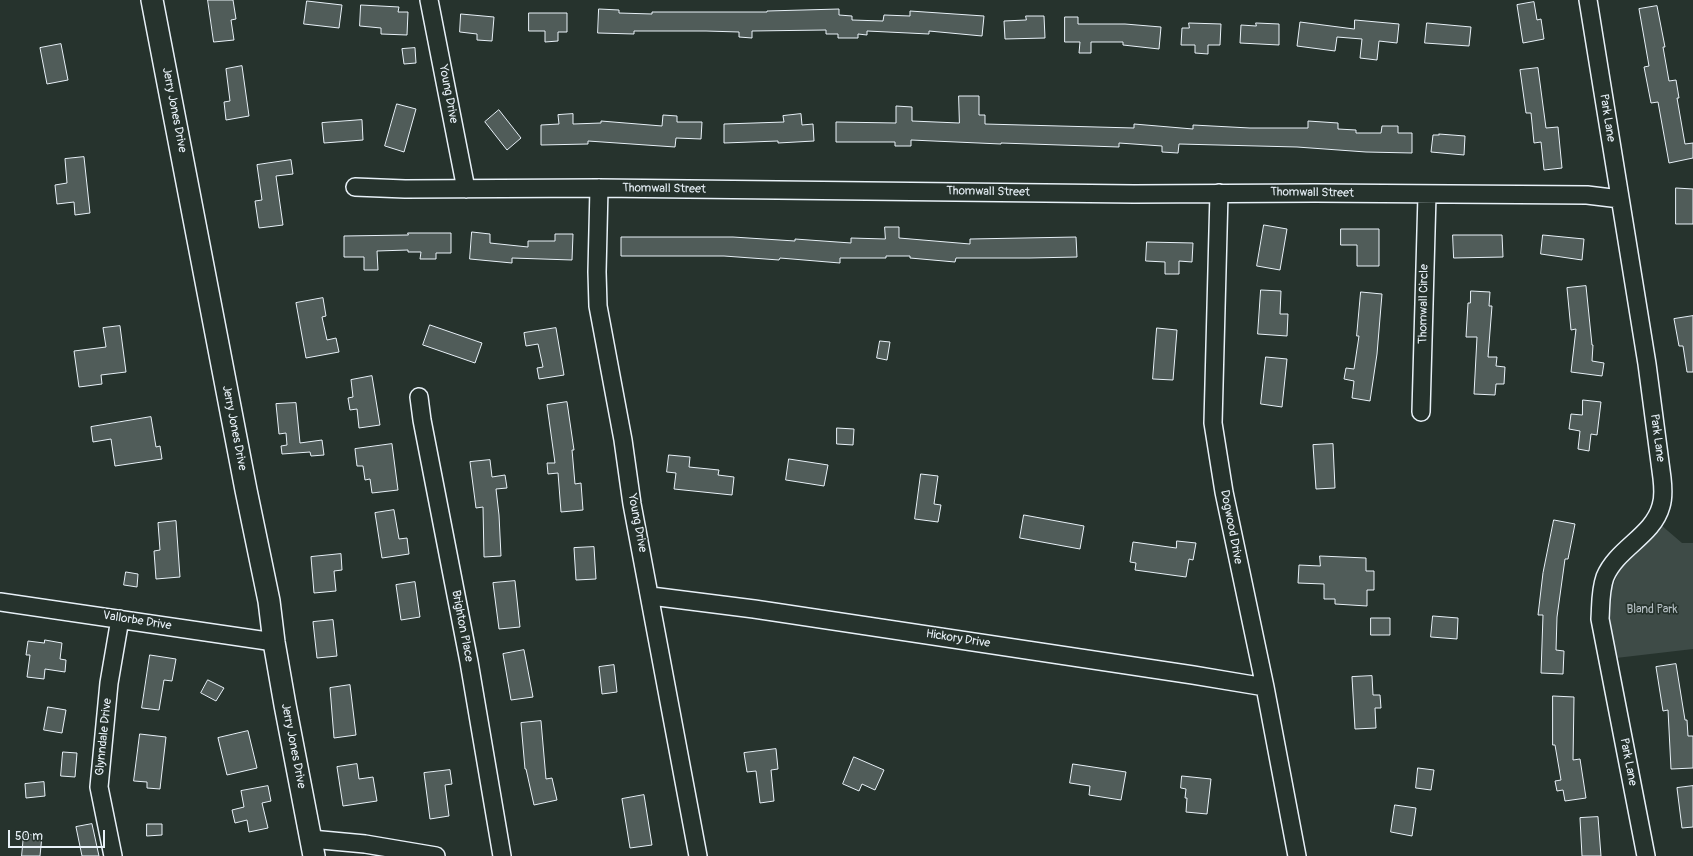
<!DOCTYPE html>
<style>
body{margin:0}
#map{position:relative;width:1693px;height:856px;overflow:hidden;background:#26332d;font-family:Pangolin,sans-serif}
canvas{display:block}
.scale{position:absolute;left:8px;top:830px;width:97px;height:18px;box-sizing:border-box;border:2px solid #e8f1f8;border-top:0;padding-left:5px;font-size:12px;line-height:14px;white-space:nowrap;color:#e8f1f8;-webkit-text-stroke:3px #26332d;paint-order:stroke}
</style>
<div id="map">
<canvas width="1693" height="856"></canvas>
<div class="scale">50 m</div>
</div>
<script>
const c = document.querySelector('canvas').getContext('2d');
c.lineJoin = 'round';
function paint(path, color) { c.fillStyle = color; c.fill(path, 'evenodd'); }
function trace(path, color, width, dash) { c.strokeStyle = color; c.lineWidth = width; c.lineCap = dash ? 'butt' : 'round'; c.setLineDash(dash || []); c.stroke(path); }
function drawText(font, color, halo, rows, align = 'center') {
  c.font = font + ' Pangolin,sans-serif'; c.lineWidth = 3.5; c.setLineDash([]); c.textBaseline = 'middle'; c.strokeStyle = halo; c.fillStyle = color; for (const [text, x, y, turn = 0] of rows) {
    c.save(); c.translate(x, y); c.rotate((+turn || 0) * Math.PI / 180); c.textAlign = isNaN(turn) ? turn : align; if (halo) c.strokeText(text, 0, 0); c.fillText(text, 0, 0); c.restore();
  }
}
const green = new Path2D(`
 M1661 525 1682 543H1693V649L1616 658 1610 618 1612 588 1622 564 1646 543Z`);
const building = new Path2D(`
 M208 0H233L236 19 231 20 234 40 214 42Z
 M307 1 342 5 339 28 304 24Z
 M1534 2 1537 20 1541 19 1544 39 1523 43 1517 5Z
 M361 5 399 7 398 12H408L407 35 381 34V28L360 26Z
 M1657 6 1665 47H1663L1669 81 1676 80 1679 98H1677L1685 144 1693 143V158L1669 163 1658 102 1651 103 1644 67 1649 66 1639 9Z
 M599 9 619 10V13L652 14V12H767V11L839 9V15L852 16V20L883 21 884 15 910 16V11L984 16 982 36 929 31V34L867 31V35L858 34V38H838V34H826V30L752 31V38L739 37V32L706 31H634V34L598 33Z
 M529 13H567V32H558V41L545 42V31H529Z
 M461 14 494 17 492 41 477 40V34L460 32Z
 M1026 16H1044L1045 38 1005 39 1004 21 1026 20Z
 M1065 17H1078V24H1125L1161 27 1159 49 1123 45V42H1091V53H1079L1080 42H1065Z
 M1355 20 1399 24 1397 43 1379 41 1377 60 1360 58 1362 39 1337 37 1335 51 1297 46 1300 22 1354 29Z
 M1189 23 1221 24 1220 45H1208V54L1195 53V45H1181L1182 28H1189Z
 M1256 23 1279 24V45L1240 43 1241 25 1256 26Z
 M1427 23 1471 27 1469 46 1425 43Z
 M61 44 68 80 47 84 40 48Z
 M415 48 416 63 404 64 402 49Z
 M242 66 249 116 226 120 224 102 230 101 226 69Z
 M1538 68 1546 128 1558 127 1562 168 1544 170 1541 142 1534 143 1531 113H1526L1520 70Z
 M959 96H979V115H985V124L1134 128V124L1193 129V125L1250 128H1308V121L1338 123V129L1356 130V133H1381L1382 126H1398V133H1412V153L1366 152 1297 147 1179 144 1178 153 1162 152V146L1119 143V147L1001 143V144L911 140V146H895V142H836V122L896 123V106L912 107V121L959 123Z
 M397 104 416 109 404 152 385 146Z
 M499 110 521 138 507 150 485 122Z
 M573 114V124L601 123V121L662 126 663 115 677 116V122H702L701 139 676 138 675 147 588 141V144L541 145V125L559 124 558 115Z
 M801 114 802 125 813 124 814 141 778 143V141L724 143V124L784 122 783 116Z
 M362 120 363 140 324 143 322 123Z
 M1439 134 1465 136 1464 155 1431 152 1433 135H1439Z
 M84 157 90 213 75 215 74 202 57 204 55 185 67 183 65 159Z
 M291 160 293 174 276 176 283 225 259 228 255 201 262 200 257 165Z
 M1676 188 1693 189V224H1676Z
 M1264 225 1287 229 1280 270 1257 266Z
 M885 227H899V238L970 244V239L1076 237 1077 257 1030 258H956L955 262 910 258V256H886V258H840V263L780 258 779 260 724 256H621V237H733L795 241V239L851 243V238L885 239Z
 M1341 229H1379V266H1357V245H1341Z
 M472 232 490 234V243L528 247V241H555V234H573L572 260 512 258V263L470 259Z
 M408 233H451V253H436V259H420L421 252H408V250L377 251 378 270H364V257H344V236L408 235Z
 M1453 235H1502L1503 257 1454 258Z
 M1543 235 1584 239 1582 260 1541 254Z
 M1147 242 1193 243 1192 262 1179 261V274H1165V262L1146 261Z
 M1586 286 1592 345H1593L1592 361 1604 363 1602 376 1571 372 1576 329 1571 330 1567 288Z
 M1261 290 1281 291 1280 314H1288L1287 336 1258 334Z
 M1471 291 1490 292 1489 306H1492L1488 357H1497L1496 366 1505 367 1504 384H1496L1495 395 1474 394 1477 337H1466L1468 303H1470Z
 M1361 292 1382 294 1377 354 1370 401 1352 398 1354 381 1344 379 1346 368 1354 369 1359 336H1357Z
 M323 298 326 316 322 317 327 340 336 338 339 352 306 358 296 303Z
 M1693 316V372H1687L1683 346H1679L1674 319Z
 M430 325 482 343 475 363 423 345Z
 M120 326 126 372 101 375 102 384 79 387 74 351 106 347 103 328Z
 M556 328 564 375 539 379 537 368 543 367 538 344 526 346 524 333Z
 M1157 328 1177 330 1173 380 1153 379Z
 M880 341 890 342 887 360 877 358Z
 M1266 357 1287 359 1282 407 1261 404Z
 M372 376 380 425 359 428 357 409 350 410 348 398 353 397 351 380Z
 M1583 400 1601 402 1597 435 1591 434 1589 451 1578 449 1580 431 1569 429 1571 414 1582 415Z
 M567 402 574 450H572L575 484 581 483 583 510 561 512 558 473 548 474 547 463H555L547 405Z
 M296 403 300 443 322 440 324 455 311 456 310 452 282 454 281 446 287 445 286 433 279 434 276 404Z
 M151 417 156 447 160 446 162 459 115 466 111 439 93 442 91 427Z
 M837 428 854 429 853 445 837 444Z
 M392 444 398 490 372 493 370 479 365 480 363 466H357L355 449Z
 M1333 444 1335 488 1316 489 1313 445Z
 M669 455 690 457 689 467 719 470 718 475 734 477 732 495 674 489 676 473 667 472Z
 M789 459 828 465 824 486 786 480Z
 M490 460 492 477 505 475 507 488 496 489 499 515 501 556 484 557 483 507 476 508 470 462Z
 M921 474 938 476 934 504 941 505 938 522 915 519Z
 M394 510 399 539 407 538 409 554 382 558 375 513Z
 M1024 515 1084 526 1080 549 1020 538Z
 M1554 520 1575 524 1568 559H1565L1557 617 1556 650 1564 651 1563 674 1541 673 1543 615H1538L1543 573Z
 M176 521 180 577 156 579 154 551 160 550 158 523Z
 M1177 541 1196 543 1193 560 1189 559 1186 577 1135 570 1136 563 1130 562 1133 542 1176 548Z
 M594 547 596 579 576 580 574 548Z
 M341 554 342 570 334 571 336 591 314 593 311 557Z
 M1320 556 1366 558V571H1374V590H1367V606L1335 604V599H1324V584L1298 583 1299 565 1320 566Z
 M126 572 138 574 137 587 124 585Z
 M515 581 520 627 499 629 493 583Z
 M415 582 420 617 401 620 396 585Z
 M1433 616 1458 618 1457 639 1431 637Z
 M1371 618H1390V635H1371Z
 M333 620 337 656 317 658 313 622Z
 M45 640 62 643 60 659 66 660 65 672 45 669 44 679 27 677 30 655H26L28 641 44 643Z
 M524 650 533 697 511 700 503 654Z
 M150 655 176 659 172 681 164 680 159 710 142 708Z
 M1676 664 1685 720H1687L1688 736H1693V768L1671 769 1668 710 1663 711 1656 667Z
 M614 665 617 692 602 694 599 667Z
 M1372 676 1373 695H1380L1381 708H1375L1376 728 1355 729 1352 677Z
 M208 680 224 688 216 701 201 693Z
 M350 685 356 735 334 738 330 688Z
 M1553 696 1574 697 1573 760 1580 759 1586 798 1565 801 1563 790 1557 791 1555 781 1561 780 1555 745H1553Z
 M48 707 66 710 62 733 44 730Z
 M541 721 546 779 552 778 557 800 534 805 526 769H525L521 723Z
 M248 731 257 768 227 775 218 738Z
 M140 734 166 737 160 789 147 788V782L134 781Z
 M776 749 778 769 771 770 774 801 760 803 756 771 747 772 744 753Z
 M63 752 77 753 75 777 61 776Z
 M854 757 884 770 875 790 862 784 859 791 843 784Z
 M357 764 359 779 373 777 377 801 343 806 337 767Z
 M1073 764 1126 772 1121 800 1089 795 1090 786 1070 783Z
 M1418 768 1434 770 1431 790 1416 788Z
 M450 770 452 784 445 785 449 816 430 819 424 773Z
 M1182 776 1211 779 1207 814 1186 812 1187 798H1185L1186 789 1181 788Z
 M44 782 45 796 26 798 25 784Z
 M268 786 271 801 262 803 268 828 249 832 247 820 235 823 232 810 244 807 241 791Z
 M1693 786V827L1682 828 1677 788Z
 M644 795 652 845 630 848 622 799Z
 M1395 805 1416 808 1412 836 1391 832Z
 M1598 817 1601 856H1582L1580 818Z
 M92 824 99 856H82L76 827Z
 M147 824H162V835L147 836Z
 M24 834 42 836 40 856H22Z`);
const minor = new Path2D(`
 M429 0 466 189
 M1588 0 1647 364 1662 478C1663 487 1664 497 1661 506 1653 536 1617 548 1605 577 1600 591 1601 605 1600 619L1646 856
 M355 187 405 189 599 188 1134 194 1315 193 1587 195 1620 199
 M599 188 597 272 598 306 623 440 632 504 698 856
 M1219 193 1213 423 1224 492 1265 687 1297 856
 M419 397 422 420 469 662 502 856
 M1421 412 1427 195
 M651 596 754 609 1193 675 1265 687
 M0 602 274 642
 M311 839 365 844 436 856
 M113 856 99 787 109 683 120 619`);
const major = new Path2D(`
 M152 0 246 490 269 601 274 642 285 705 314 856`);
const streetNames = [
 ["Young Drive",448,94,79],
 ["Jerry Jones Drive",174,110,79],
 ["Park Lane",1607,118,81],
 ["Thomwall Street",664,189,1],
 ["Thomwall Street",988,192,1],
 ["Thomwall Street",1312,193,1],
 ["Thomwall Circle",1424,304,-89],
 ["Jerry Jones Drive",234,428,79],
 ["Park Lane",1657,438,82],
 ["Young Drive",637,523,79],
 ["Dogwood Drive",1231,527,79],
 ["Vallorbe Drive",137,621,9],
 ["Brighton Place",462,626,79],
 ["Hickory Drive",958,639,9],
 ["Glynndale Drive",104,737,-84],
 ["Jerry Jones Drive",293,746,79],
 ["Park Lane",1628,762,79]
];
const parkNames = [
 ["Bland Park",1652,610]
];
paint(green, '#3e4b47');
paint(building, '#505c59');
trace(building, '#e8f1f8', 1);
trace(minor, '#e8f1f8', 20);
trace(major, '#e8f1f8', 24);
trace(minor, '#26332d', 17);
trace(major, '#26332d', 21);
drawText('12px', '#e8f1f8', '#26332d', streetNames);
drawText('12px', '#b5bfc3', '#26332d', parkNames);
</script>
